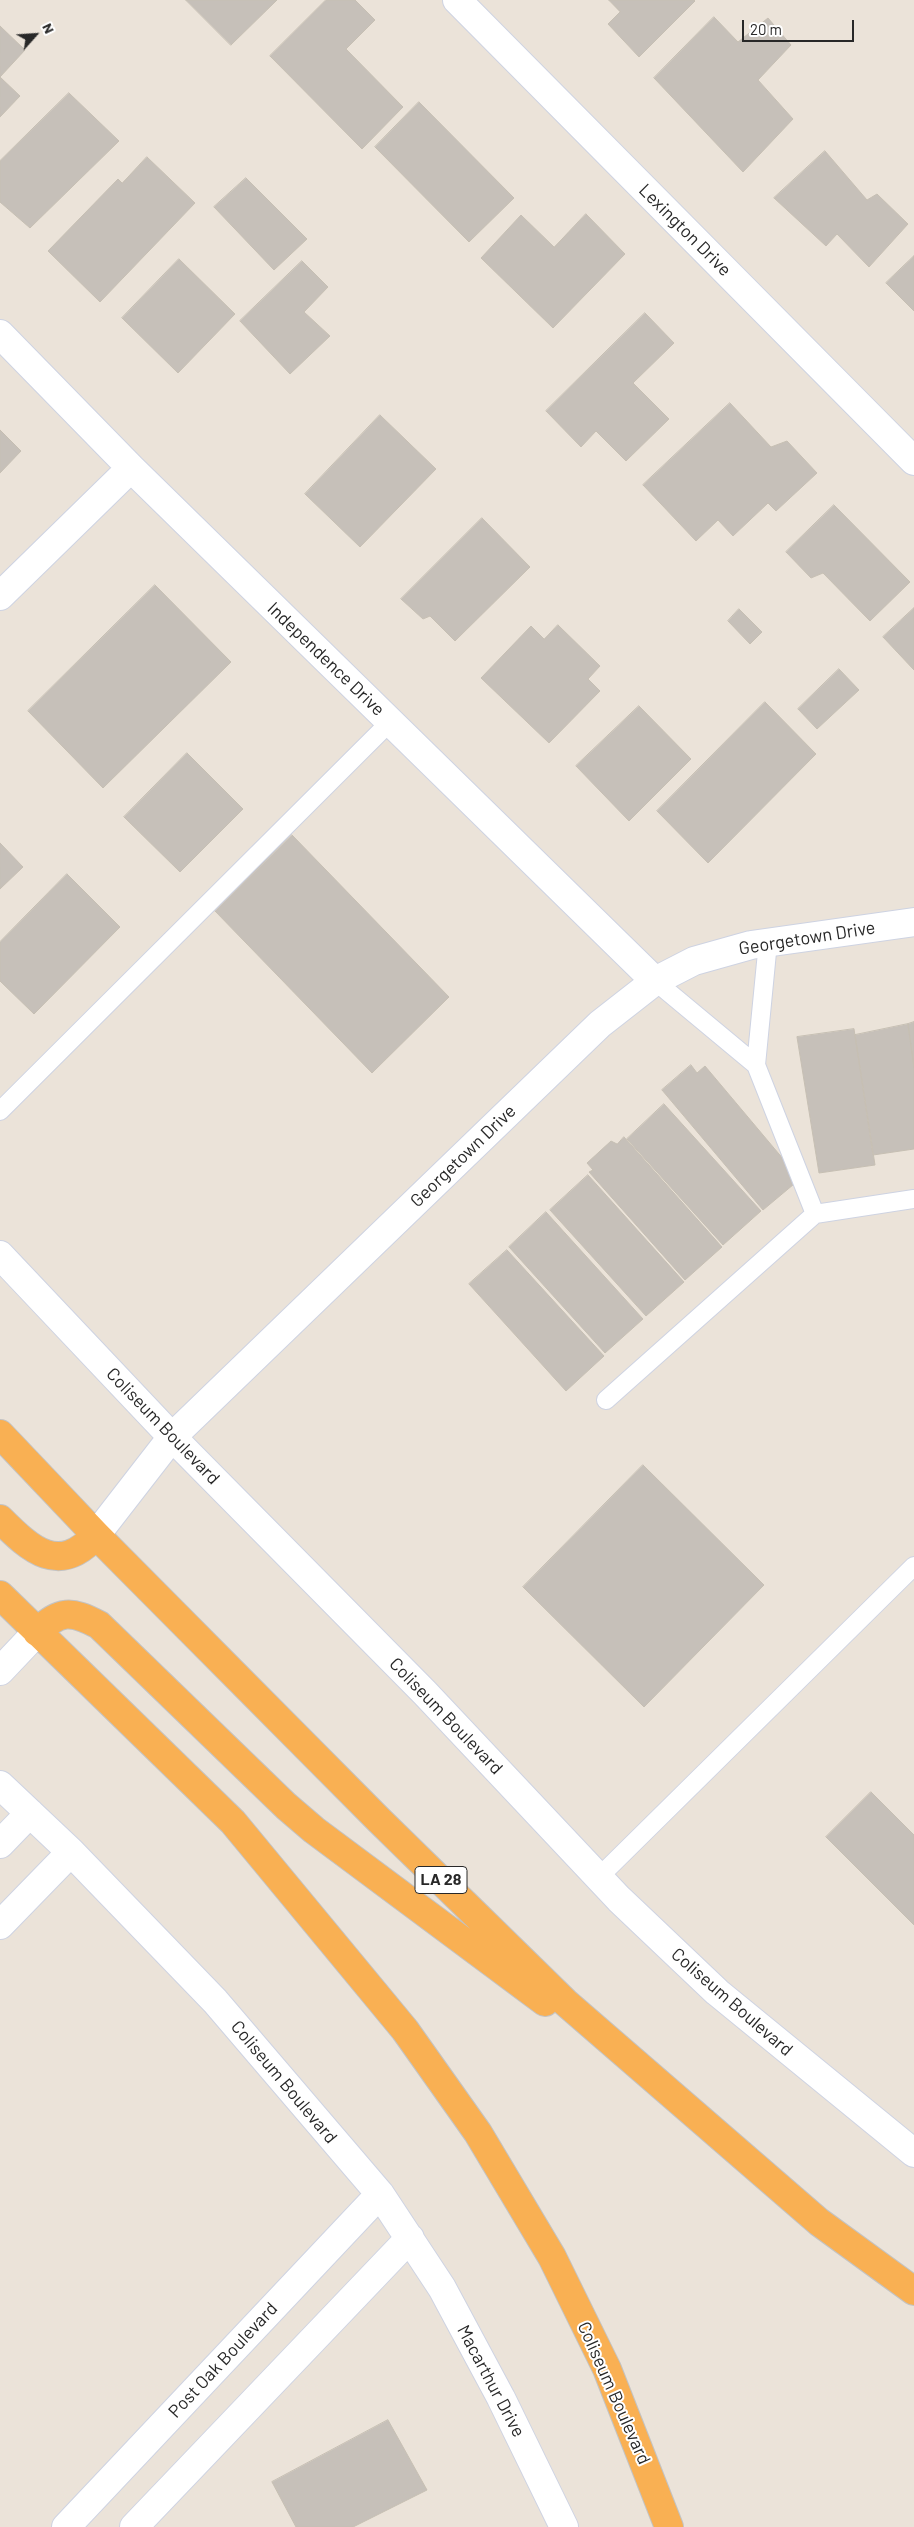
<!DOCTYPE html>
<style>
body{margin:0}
#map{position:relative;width:914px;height:2527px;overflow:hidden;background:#ebe3d9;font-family:Barlow,sans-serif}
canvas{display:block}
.north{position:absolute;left:10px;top:10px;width:50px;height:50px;-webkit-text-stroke:4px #fff;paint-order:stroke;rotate:64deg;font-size:14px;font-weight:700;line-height:20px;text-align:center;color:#282828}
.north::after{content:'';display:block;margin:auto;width:18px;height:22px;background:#282828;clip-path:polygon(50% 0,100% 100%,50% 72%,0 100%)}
.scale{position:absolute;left:742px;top:20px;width:112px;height:22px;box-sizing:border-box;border:2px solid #282828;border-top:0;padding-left:6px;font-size:15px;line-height:18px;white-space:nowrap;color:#282828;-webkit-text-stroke:4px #fff;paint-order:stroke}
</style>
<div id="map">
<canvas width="914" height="2527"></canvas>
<div class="north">N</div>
<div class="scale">20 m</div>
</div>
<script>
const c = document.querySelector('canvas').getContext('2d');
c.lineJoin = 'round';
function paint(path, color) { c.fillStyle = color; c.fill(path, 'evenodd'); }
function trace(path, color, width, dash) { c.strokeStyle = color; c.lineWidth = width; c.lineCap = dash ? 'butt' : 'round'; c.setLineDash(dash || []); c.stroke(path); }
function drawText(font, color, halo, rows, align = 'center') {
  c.font = font + ' Barlow,sans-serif'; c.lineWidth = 4; c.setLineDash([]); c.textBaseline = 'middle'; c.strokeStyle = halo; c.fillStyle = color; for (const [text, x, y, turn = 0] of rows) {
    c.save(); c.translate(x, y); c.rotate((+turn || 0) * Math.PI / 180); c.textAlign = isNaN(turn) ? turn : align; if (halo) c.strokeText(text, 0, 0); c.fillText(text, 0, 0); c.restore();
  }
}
const building = new Path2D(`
 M186 0H277L231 45Z
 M326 0H355L375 20 346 49 403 107 362 149 270 56Z
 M609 0H694L695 1 639 57 608 24 620 12Z
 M714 17 738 42 768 18 791 45 758 80 793 119 743 172 654 78Z
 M0 26 25 50 0 77Z
 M0 77 20 96 0 117Z
 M69 93 119 141 30 228 0 202V161Z
 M419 102 514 198 469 242 375 147Z
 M825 151 867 200 877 194 908 224 869 267 837 234 826 246 774 198Z
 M147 157 195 203 100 302 48 251 118 179 122 183Z
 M246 178 307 239 274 270 214 207Z
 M586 214 625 254 553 328 481 258 521 215 554 247Z
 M914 256V311L886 283Z
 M179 259 235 314 178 373 122 318Z
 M302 261 328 287 304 312 330 336 290 374 240 321Z
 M645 313 674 343 633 383 669 419 626 461 596 431 581 447 546 411Z
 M730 403 771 447 787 441 817 473 776 511 768 503 733 536 718 520 696 541 643 485Z
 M380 415 436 469 360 547 305 494Z
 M0 430 21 451 0 473Z
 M834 505 910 582 870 621 823 573 811 578 786 552Z
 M482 518 530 567 455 641 430 616 423 619 401 599Z
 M155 585 231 662 103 788 28 711Z
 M914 608V670L883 637Z
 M739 609 762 632 750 644 728 621Z
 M558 625 600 666 588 679 600 691 549 743 481 678 531 626 544 639Z
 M839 669 859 690 817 729 798 709Z
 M765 702 816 754 708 863 657 811Z
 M639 706 691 759 629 821 576 766Z
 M187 753 243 809 180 872 124 817Z
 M292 835 449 997 372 1073 215 911Z
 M0 843 23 867 0 889Z
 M67 874 120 927 34 1014 0 981V942Z
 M914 1022V1068L908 1024Z
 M908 1024 914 1068V1149L873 1155 855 1035Z
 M854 1029 875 1165 819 1173 797 1037Z
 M691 1065 697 1073 705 1066 800 1179 763 1210 662 1090Z
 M664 1104 761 1211 723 1245 627 1139Z
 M624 1137 722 1247 685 1280 589 1172 593 1170 587 1163 611 1141 617 1144Z
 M588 1175 684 1282 646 1316 550 1210Z
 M546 1212 643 1319 605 1353 509 1247Z
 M507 1250 604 1356 566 1391 469 1284Z
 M643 1465 764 1585 644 1707 523 1587Z
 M871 1792 914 1835V1925L826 1837Z
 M388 2420 427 2490 353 2527H296L272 2482Z`);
const service = new Path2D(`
 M655 981 756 1065 768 942
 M756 1065 815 1214 914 1199
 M0 1111 390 722
 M606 1400 815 1214
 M598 1878 914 1566`);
const minor = new Path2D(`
 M457 0 914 461
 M0 334 131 468 655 981
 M0 596 131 468
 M0 1255 172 1437 425 1693 619 1899 717 1992 914 2153
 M96 1535 172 1437 600 1024 655 981 694 961 751 945 914 922
 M0 1671 37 1632
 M0 1785 71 1852 215 2001 380 2194 442 2288 501 2398 564 2527
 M0 1844 30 1813
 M0 1925 71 1852
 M66 2527 380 2194
 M134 2527 410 2238`);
const trunk = new Path2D(`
 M0 1434 96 1535 379 1820 565 2002 819 2222 914 2291
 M0 1519C31 1550 59 1576 96 1535
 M0 1595 233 1822 405 2030 478 2133 552 2257 607 2369 669 2527
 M37 1632C60 1610 71 1610 99 1625L286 1806 314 1830 545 2002`);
const shields = [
 [441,1880,52]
];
const shieldNames = [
 ["LA 28",441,1880]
];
const streetNames = [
 ["Lexington Drive",685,230,45],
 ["Independence Drive",326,659,44],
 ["Georgetown Drive",807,938,-9],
 ["Georgetown Drive",463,1156,-44],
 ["Coliseum Boulevard",163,1426,46],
 ["Coliseum Boulevard",446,1716,46],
 ["Coliseum Boulevard",732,2002,41],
 ["Coliseum Boulevard",284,2082,50],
 ["Post Oak Boulevard",223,2360,-47],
 ["Macarthur Drive",491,2381,62],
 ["Coliseum Boulevard",614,2393,66]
];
paint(building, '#c6c0b9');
trace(building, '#c6bfb3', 1);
trace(service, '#ced3e2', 20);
trace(minor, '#ced3e2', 30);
trace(trunk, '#c3c3c3', 30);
trace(service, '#fff', 18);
trace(minor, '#fff', 28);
trace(trunk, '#f9b053', 28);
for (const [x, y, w] of shields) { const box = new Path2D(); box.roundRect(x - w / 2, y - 13.5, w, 27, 4); c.fillStyle = '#fff'; c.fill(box); trace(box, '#282828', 1); }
drawText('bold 16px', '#282828', null, shieldNames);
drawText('18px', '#282828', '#fff', streetNames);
</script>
